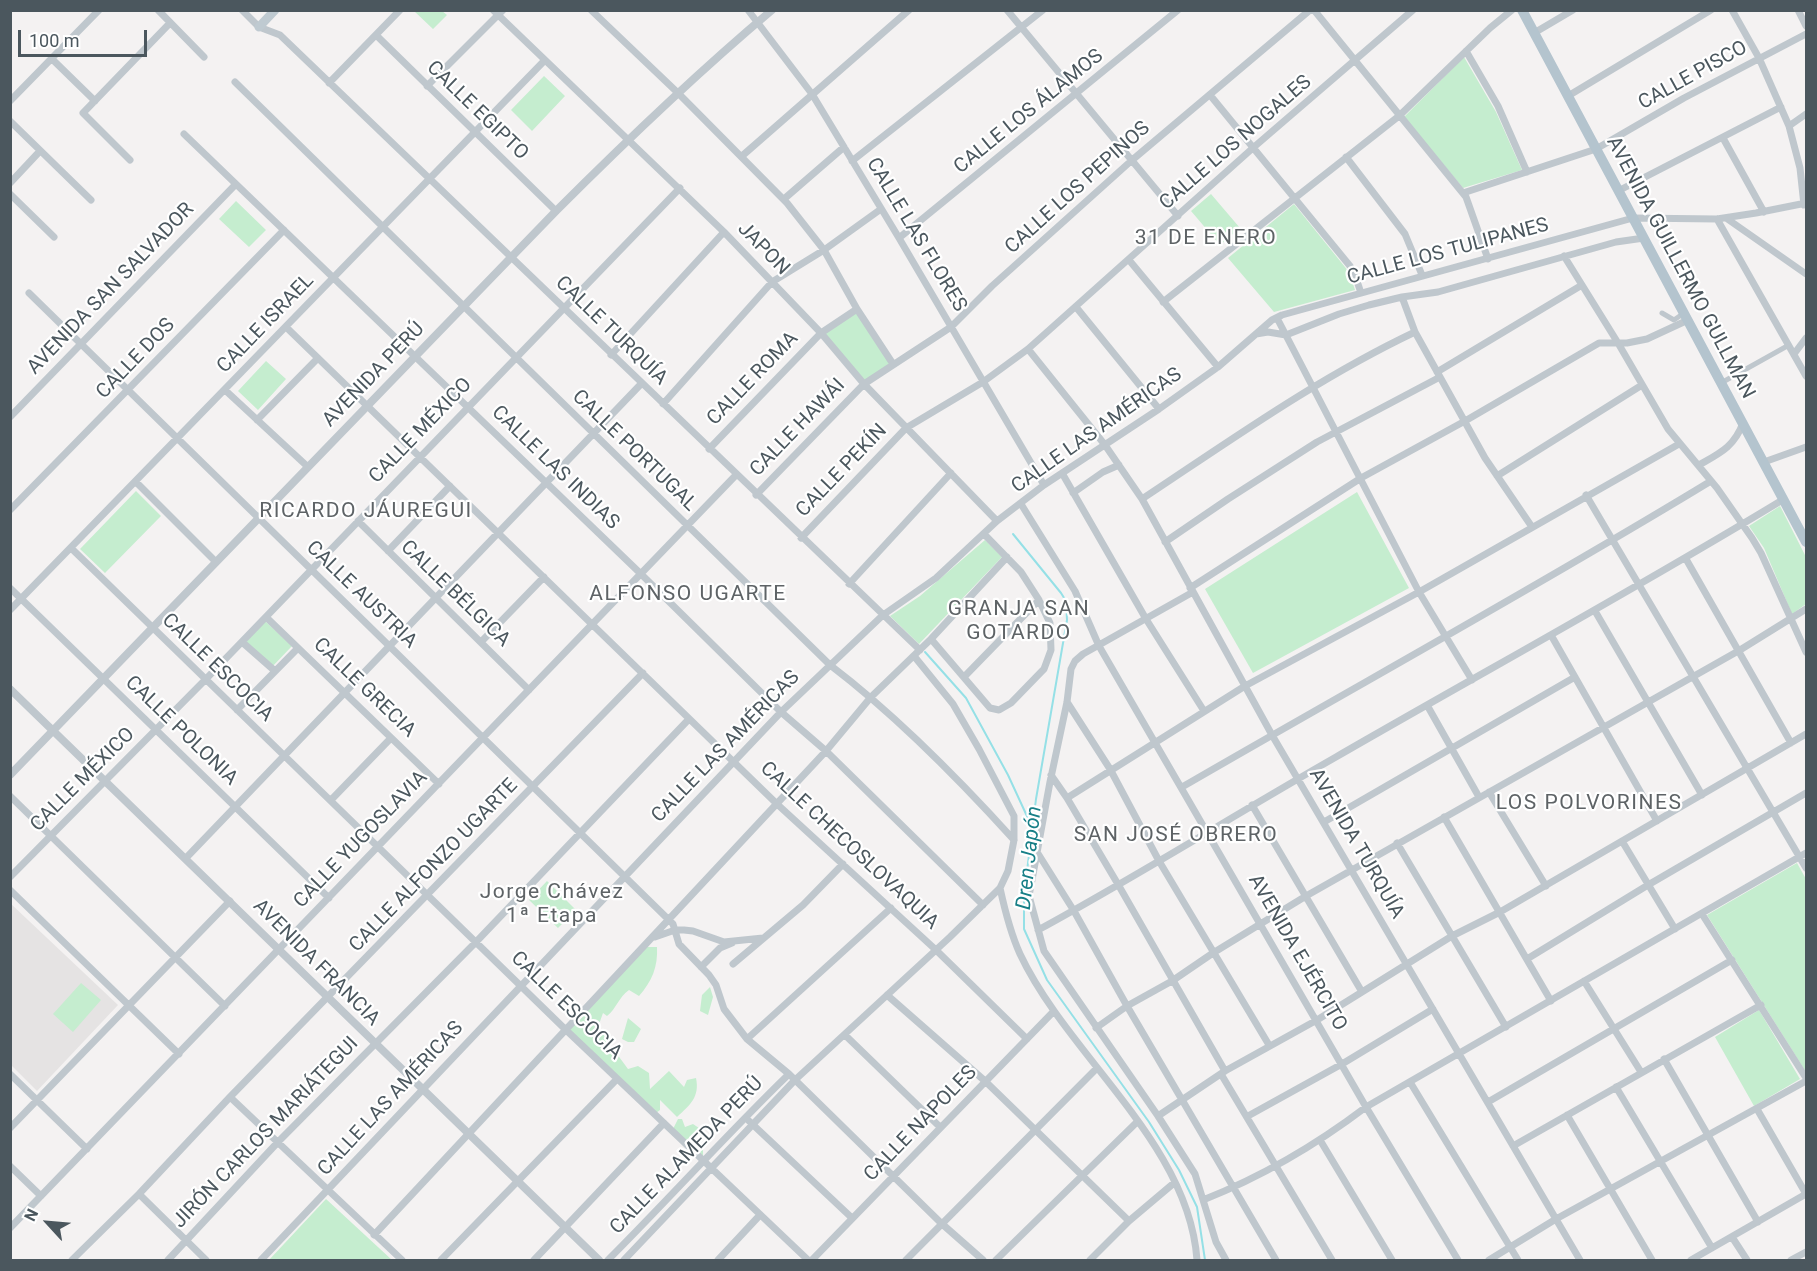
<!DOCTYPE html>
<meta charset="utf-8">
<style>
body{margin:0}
#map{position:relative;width:1817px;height:1271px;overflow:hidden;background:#f4f2f2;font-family:Roboto,sans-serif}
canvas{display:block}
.frame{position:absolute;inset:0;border:12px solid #4b575e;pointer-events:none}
.north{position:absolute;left:18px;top:1193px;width:60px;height:60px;-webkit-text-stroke:4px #fff;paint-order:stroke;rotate:296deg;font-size:16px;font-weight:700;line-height:24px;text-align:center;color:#4b575e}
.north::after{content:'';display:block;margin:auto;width:21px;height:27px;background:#4b575e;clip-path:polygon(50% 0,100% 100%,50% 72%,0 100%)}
.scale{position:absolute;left:18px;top:30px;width:129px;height:27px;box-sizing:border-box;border:3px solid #4b575e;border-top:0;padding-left:8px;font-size:18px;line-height:21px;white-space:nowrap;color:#4b575e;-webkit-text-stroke:4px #fff;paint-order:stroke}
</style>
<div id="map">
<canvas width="1817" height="1271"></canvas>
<div class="frame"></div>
<div class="north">N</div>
<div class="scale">100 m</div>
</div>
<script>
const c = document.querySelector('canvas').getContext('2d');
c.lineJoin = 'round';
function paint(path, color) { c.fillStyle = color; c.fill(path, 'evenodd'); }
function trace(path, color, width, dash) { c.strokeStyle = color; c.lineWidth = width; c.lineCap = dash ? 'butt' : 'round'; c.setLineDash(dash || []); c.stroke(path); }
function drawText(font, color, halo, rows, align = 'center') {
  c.font = font + ' Roboto,sans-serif'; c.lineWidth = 4.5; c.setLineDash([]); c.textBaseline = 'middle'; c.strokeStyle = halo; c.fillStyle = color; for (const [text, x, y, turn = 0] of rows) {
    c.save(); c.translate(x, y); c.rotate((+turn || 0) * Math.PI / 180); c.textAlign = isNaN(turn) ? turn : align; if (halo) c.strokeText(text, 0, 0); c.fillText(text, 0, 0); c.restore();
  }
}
const education = new Path2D(`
 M10 903 118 1005 37 1091 11 1065Z`);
const green = new Path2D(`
 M414 11H442L447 15 433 29Z
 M1464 57 1496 112 1522 170 1463 188 1404 117Z
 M544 76 565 96 532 131 511 110Z
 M1211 194 1240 228 1220 245 1191 211Z
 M236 201 266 230 249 247 219 219Z
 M1294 204 1349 272 1355 290 1274 312 1228 258Z
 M856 312 890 364 864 382 824 334Z
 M266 361 286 379 258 410 238 391Z
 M136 491 161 516 105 573 80 549Z
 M1357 492 1409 588 1253 673 1205 589Z
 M1780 506 1806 557V604L1792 614 1764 548 1749 526Z
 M985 540 1002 557 919 644 890 616 920 596Z
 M265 621 292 646 272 667 246 642Z
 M1797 863 1806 879V1072L1707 915Z
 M547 881 576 910 558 928 529 900Z
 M644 947H657C658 967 652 981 639 996L629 990C618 998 617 1008 607 1016L603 1013 598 1027V1034L604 1033 607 1046 614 1050 628 1069 638 1066 649 1073 650 1089 669 1071 684 1087 687 1080 696 1078C700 1097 690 1105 677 1117L660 1100V1110L656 1113 566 1030Z
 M81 983 101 1000 73 1032 53 1014Z
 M710 987 713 997 708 1015 700 1011 702 995Z
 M1759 1010 1800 1079 1754 1106 1715 1037Z
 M628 1018 641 1029 634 1042H628L622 1039Z
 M678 1119H682L685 1127 693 1124 702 1130 698 1138 703 1149V1156L673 1129Z
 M326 1199 392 1260H269Z`);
const stream = new Path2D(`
 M1013 534 1061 593 1066 601 1067 620 1036 799 1024 895V929L1047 980 1149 1122 1179 1170 1197 1207 1205 1260
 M925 652 966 698 1008 775 1032 827`);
const pedestrian = new Path2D(`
 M1662 313 1674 320 1684 313
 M1721 383 1789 345`);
const minor = new Path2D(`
 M158 10 204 57
 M242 10 259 27 280 35 920 650
 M493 10 724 232 821 333 864 384 997 521
 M591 10 678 93 787 203 824 250 857 309 893 364
 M748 10 812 94 899 238 1044 485
 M1007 10 1178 216
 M1314 10 1466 197 1488 259
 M1732 10 1759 58 1789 126 1800 168 1804 205
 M1798 10 1806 26
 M1534 33 1573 10
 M376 35 556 211
 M1466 51 1498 106 1527 172
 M52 59 95 101
 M235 82 830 665C897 716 957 777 1014 840
 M329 83 400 10
 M427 86 503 10
 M1210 95 1350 266 1355 275 1361 293
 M1568 96 1711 10
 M10 101 99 10
 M10 121 91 200
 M1789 126 1806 114
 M184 134 641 574 781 712 826 751 983 905
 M1723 138 1764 212
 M742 156 909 10
 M1346 157 1405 234 1422 275
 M130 160 83 113 170 23
 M852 161 1043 10
 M10 183 40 151
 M1618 191 1781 107
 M1463 193 1596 149 1684 98 1806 34
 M10 194 54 237
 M784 199 844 147
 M1726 218 1806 274
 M1717 219 1806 376
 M899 238 1178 10
 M1564 256 1618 343 1668 429 1717 488 1752 538 1761 553 1806 652
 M1129 260 1218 367
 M29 293 669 920 673 924 679 944 709 975 716 985 724 1009 747 1039 789 1074 941 1223 983 1260
 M1402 297 1415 332 1485 458 1532 527
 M1163 302 1399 116 1490 28 1512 10
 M1076 307 1159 409
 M1277 318 1419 592 1472 680
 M286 327 777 804 936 950 1027 1039
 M1256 334 1268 332 1286 335 1339 314 1369 305 1402 297 1438 292 1616 242 1644 238
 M1028 349 1105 445 1142 499 1272 735 1580 1260
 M1794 354 1806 338
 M611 355 724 232
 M1437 372 1582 285
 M225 390 308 467
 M663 404 772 282 824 250 881 209
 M10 417 236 184
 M257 420 318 358
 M709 449 821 333 857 309
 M1764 462 1806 447
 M1699 465C1720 453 1734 447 1743 423
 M1062 473 1146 619 1204 711
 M1497 476 1642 385
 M136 482 216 562
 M1073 493 1103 472 1119 465
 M756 495 864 384 951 327 992 286 1131 161 1310 10
 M1586 495 1806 868
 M1142 499C1231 440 1318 378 1415 332
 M1021 504 1075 591 1099 646 1366 1107 1458 1260
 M10 510 284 230
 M358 521 529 690
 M801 538 906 428 983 382 1028 349 1254 147 1413 10
 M1165 542 1228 499 1317 442 1440 377
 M71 548 566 1030 808 1260
 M388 551 450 486
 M1686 559 1791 743
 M849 584 951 473
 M10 588 329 898
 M1190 588 1361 478 1465 421 1599 343H1627L1647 339 1688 320
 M1193 592 1083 654 1075 661 1071 669 1067 702 1050 782 1029 896 1044 951 1158 1116 1195 1174 1216 1242 1226 1260
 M10 610 545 60
 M1595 611 1702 795
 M266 617 439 784
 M1551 635 1657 821
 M931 639 990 708 999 710 1011 703 1044 669 1051 650 1050 623 1039 600 1021 572 984 534
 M242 642 275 671
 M481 642 544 577
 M964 677 1039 600
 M1067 702 1110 769 1159 861 1269 1045
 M1427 705 1479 797
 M237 710 298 648
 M1051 775 1067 798 1119 886 1225 1071
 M1182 787C1358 685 1537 587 1711 481
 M1489 792 1546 886
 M10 796 225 1006
 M1067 798 1245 686 1419 592 1679 444
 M331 800 391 738
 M1252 805 1362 992
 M1444 817 1551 1001
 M1324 822 1575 677
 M1622 841 1675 929
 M1397 843 1506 1027
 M1037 852 1074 911 1127 1006 1276 1260
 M186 858 641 384
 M10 877 205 680 680 188
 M1000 888C1005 911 1010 932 1020 954 1068 1056 1189 1143 1197 1260
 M10 890 179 1054
 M1702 914 1806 1078
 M1038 930C1139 875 1236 814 1336 757 1485 671 1636 589 1784 499
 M655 937 675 930H684L693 931 724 942 763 938
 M1527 959 1648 885 1806 793
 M733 964 803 905 843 864
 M701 967 720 948 732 943
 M1584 981 1641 1072
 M887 995 985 1081 1129 1221
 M1096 1028 1127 1006 1172 981 1213 953 1306 896 1740 650 1806 609
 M845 1035 940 1127
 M747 1039 891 908
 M1664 1059 1758 1222
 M10 1074 87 1149
 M1221 1074 1332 1260
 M1410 1082 1518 1260
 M1616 1087 1712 1248
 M230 1097 402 1260
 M1488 1102 1732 960
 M1757 1109 1806 1194
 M1567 1115 1652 1260
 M1158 1116 1225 1071 1317 1020 1452 936 1500 912 1806 734
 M1248 1116 1342 1064 1433 1009
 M749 1121 852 1218
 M10 1128 230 901
 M1320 1140 1392 1260
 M1513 1146 1761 1005
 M10 1166 41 1196
 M139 1194 206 1260
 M1203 1200C1261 1177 1316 1145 1366 1107L1806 853
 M10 1228 736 475
 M374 1235 826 751 871 697 931 639 1007 557
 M1732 1237 1747 1260
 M72 1260 139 1194 230 1097 643 673
 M168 1260 278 1142 476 942 689 719
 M261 1260 781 712 883 615 936 578 997 521 1044 485 1159 409 1218 367 1272 320 1282 315 1633 218 1717 219 1756 213 1806 203
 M441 1260 617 1079
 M534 1260 664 1123
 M608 1260C669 1199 727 1134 789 1074
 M624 1260 795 1080 950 937 1000 888 1008 871 1014 840V816L979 749 953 704 914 656
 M718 1260 760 1215
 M812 1260 1054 1011
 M906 1260 1097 1068
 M996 1260 1138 1121
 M1090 1260 1129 1221 1174 1183
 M1489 1260 1556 1219 1806 1081
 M1691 1260 1806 1194
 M1791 1260 1806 1252`);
const tertiary = new Path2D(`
 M10 689 599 1260
 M10 775 556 211C626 141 696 74 772 10`);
const secondary = new Path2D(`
 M259 27 275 10`);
const primary = new Path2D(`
 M1522 10 1806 542`);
const streetNames = [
 ["CALLE PISCO",1693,76,-29],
 ["CALLE EGIPTO",477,111,44],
 ["CALLE LOS ÁLAMOS",1029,112,-39],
 ["CALLE LOS NOGALES",1236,143,-41],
 ["CALLE LOS PEPINOS",1078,188,-42],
 ["CALLE LAS FLORES",916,235,59],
 ["JAPON",763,249,46],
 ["CALLE LOS TULIPANES",1448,252,-15],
 ["AVENIDA GUILLERMO GULLMAN",1680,268,62],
 ["AVENIDA SAN SALVADOR",111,289,-46],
 ["CALLE ISRAEL",266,324,-46],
 ["CALLE TURQUÍA",611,331,44],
 ["CALLE DOS",136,359,-46],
 ["AVENIDA PERÚ",374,375,-46],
 ["CALLE ROMA",753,379,-46],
 ["CALLE HAWÁI",798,428,-46],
 ["CALLE MÉXICO",421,431,-46],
 ["CALLE LAS AMÉRICAS",1097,431,-35],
 ["CALLE PORTUGAL",634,451,44],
 ["CALLE LAS INDIAS",555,468,44],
 ["CALLE PEKÍN",842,471,-46],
 ["CALLE BÉLGICA",455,594,44],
 ["CALLE AUSTRIA",361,595,44],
 ["CALLE ESCOCIA",217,668,44],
 ["CALLE GRECIA",364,688,44],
 ["CALLE POLONIA",181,731,44],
 ["CALLE LAS AMÉRICAS",726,747,-46],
 ["CALLE MÉXICO",83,780,-45],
 ["CALLE YUGOSLAVIA",361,840,-46],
 ["AVENIDA TURQUÍA",1356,844,60],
 ["CALLE CHECOSLOVAQUIA",849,846,43],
 ["CALLE ALFONZO UGARTE",434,866,-46],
 ["AVENIDA EJÉRCITO",1297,953,60],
 ["AVENIDA FRANCIA",316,963,45],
 ["CALLE ESCOCIA",566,1006,44],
 ["CALLE LAS AMÉRICAS",391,1099,-47],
 ["CALLE NAPOLES",921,1124,-46],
 ["JIRÓN CARLOS MARIÁTEGUI",266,1133,-46],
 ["CALLE ALAMEDA PERÚ",687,1156,-46]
];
const neighbourhoodNames = [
 ["31 DE ENERO",1206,239],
 ["RICARDO JÁUREGUI",366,512],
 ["ALFONSO UGARTE",688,595],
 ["GRANJA SAN",1019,610],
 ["GOTARDO",1019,634],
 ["LOS POLVORINES",1589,804],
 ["SAN JOSÉ OBRERO",1176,836],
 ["Jorge Chávez",552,893],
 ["1ª Etapa",552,917]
];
const waterNames = [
 ["Dren Japón",1030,858,-84]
];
paint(education, '#e5e3e3');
paint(green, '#c5edcf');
trace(stream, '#95e0e6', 2);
trace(pedestrian, '#bfc7cd', 5);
trace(minor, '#bfc7cd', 7);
trace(tertiary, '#bfc7cd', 8);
trace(secondary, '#bfcad1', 9);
trace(primary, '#b4c4ce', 10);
drawText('20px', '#4b575e', '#fff', streetNames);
c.letterSpacing = '1.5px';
drawText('21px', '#5e6366', '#fff', neighbourhoodNames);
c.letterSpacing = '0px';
drawText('italic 21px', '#177f87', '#fff', waterNames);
</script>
